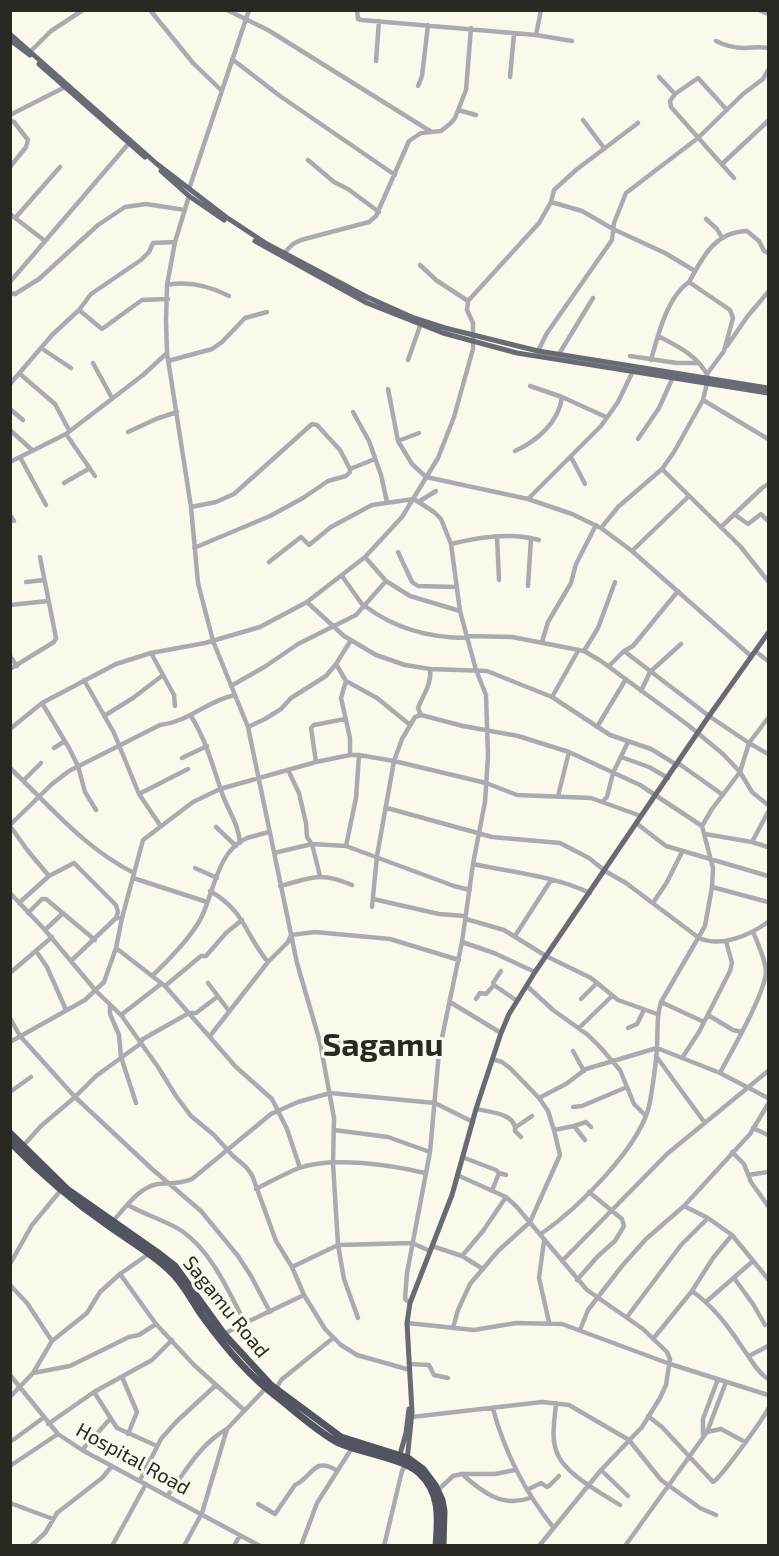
<!DOCTYPE html>
<style>
body{margin:0}
#map{position:relative;width:779px;height:1556px;overflow:hidden;background:#fbf9ec;font-family:"Exo 2",sans-serif}
canvas{display:block}
.frame{position:absolute;inset:0;border:12px solid #292823;pointer-events:none}
</style>
<div id="map">
<canvas width="779" height="1556"></canvas>
<div class="frame"></div>
</div>
<script>
const c = document.querySelector('canvas').getContext('2d');
c.lineJoin = 'round';
function trace(path, color, width, dash) { c.strokeStyle = color; c.lineWidth = width; c.lineCap = dash ? 'butt' : 'round'; c.setLineDash(dash || []); c.stroke(path); }
function drawText(font, color, halo, rows, align = 'center') {
  c.font = font + ' "Exo 2",sans-serif'; c.lineWidth = 6; c.setLineDash([]); c.textBaseline = 'middle'; c.strokeStyle = halo; c.fillStyle = color; for (const [text, x, y, turn = 0] of rows) {
    c.save(); c.translate(x, y); c.rotate((+turn || 0) * Math.PI / 180); c.textAlign = isNaN(turn) ? turn : align; if (halo) c.strokeText(text, 0, 0); c.fillText(text, 0, 0); c.restore();
  }
}
const minor = new Path2D(`
 M150 10 193 63 221 90
 M227 10 268 30 430 131
 M357 10 358 19 362 20 536 35 572 41
 M759 10 768 14
 M536 35 541 10
 M716 41C724 45 735 48 744 48 753 48 759 46 768 48
 M31 51 51 31 83 10
 M232 59 280 96 395 175
 M376 61 379 21
 M510 77 514 34
 M659 77 675 94
 M418 86 422 76 428 25
 M458 110 476 115
 M727 110 698 78 675 94 670 101 671 107 734 178
 M10 115 65 87
 M583 120 604 148
 M10 121 14 122 28 140 26 147 10 167
 M308 160 334 182 348 189 379 212
 M722 164 768 121
 M189 189 249 10
 M189 196 175 242 167 285 166 322 167 353 191 507 198 583 213 641 248 727 297 963 320 1042 334 1118 333 1163 338 1245 344 1279 358 1318
 M551 202 582 211 613 229 665 253 695 271
 M10 214 45 241
 M16 217 60 167
 M706 219 717 229 721 236
 M284 253 293 244 301 240 369 222 376 216 409 141 421 133 441 131 451 123 455 118 466 90 471 28
 M420 265 436 280 468 301
 M10 282 130 142
 M689 282 730 310 733 318 724 351 707 374
 M167 285C188 281 211 287 229 296
 M10 293 15 294 39 279 98 225 125 207 146 204 185 210
 M79 310 102 329 142 300 168 299
 M658 336C676 345 700 357 708 377
 M727 346 747 317 768 292
 M41 348 71 368
 M538 351 547 333 612 240 614 223 626 193 698 138 743 94 763 79 768 70
 M559 354 593 298
 M630 356 677 363H698
 M408 360 420 326
 M651 360C658 335 667 297 689 282 703 257 714 232 747 231L759 241 764 251 768 253
 M168 361 212 349 222 342 245 318 267 312
 M93 363 112 398
 M20 374 55 404 69 430
 M10 384 52 335 79 310 91 294 141 260 149 252 153 243 175 242
 M530 386 562 397 606 417
 M388 389 398 441 412 464 426 477 528 499 572 514 601 528 632 551 751 656
 M703 400 768 439
 M10 409 23 420
 M353 412 369 441 381 475 387 502
 M10 430 32 450
 M128 432 156 419 177 412
 M66 434 95 476
 M638 439 659 408 673 377
 M398 441 419 433
 M515 451C537 441 559 422 562 397
 M20 457 46 505
 M571 457 585 484
 M10 462 66 434 143 375 167 353
 M662 469 740 546 768 581
 M64 483 90 468
 M528 499 601 426 618 402 633 371
 M420 501 436 491
 M191 507 216 502 234 494 312 424 317 425 340 450 350 469
 M734 514 748 524 761 514 768 521
 M10 515 14 521
 M721 527 762 488 768 484
 M601 528 618 507 662 469 674 452 703 400 707 383
 M497 537 499 580
 M451 544C478 537 511 532 539 540
 M194 548 270 516 303 498 328 481 346 476 350 472V469L375 459
 M632 551 689 496
 M398 552 412 582 418 586 456 587
 M365 557 386 581 410 596 460 611
 M269 562 301 537 309 545 331 527 372 505 414 499 434 512 441 519 451 544 460 611 476 670 486 695 488 756 485 802 473 864 462 942 439 1052 430 1152 407 1273 405 1299 410 1303
 M342 576 364 607
 M26 582 44 580
 M528 586 531 538
 M307 602 344 636 376 655 405 665 430 669 487 671 552 697 610 735 651 749 677 765
 M10 605 48 601
 M365 606C395 629 431 638 468 638
 M467 636 512 637 584 651 601 661 688 725 723 754 740 772 752 792 768 805
 M542 642 548 622 571 583 576 564 596 525
 M584 651 598 628 615 582
 M624 651 709 716 749 743 768 754
 M755 651 768 661
 M151 653 174 695 175 706
 M10 656 17 666
 M336 664 346 681 377 698 409 724
 M609 666 624 651 633 646 678 591
 M10 669 54 642 56 638 40 557
 M84 680 114 733 139 794 160 825
 M346 681 341 698 350 738V755
 M231 686 266 666 298 644 356 615 386 581
 M641 691 650 672 681 644
 M552 697 578 651
 M42 703 69 748 78 766 85 792 96 810
 M421 715 418 708C423 695 432 684 430 669
 M104 716 133 698 163 675
 M191 716C206 740 212 764 221 790 227 810 238 821 240 843
 M248 727 265 719 281 709 291 698 326 676 336 664 351 640
 M597 727 626 679
 M10 729 42 703 116 664 151 653 205 643 260 627 307 602 365 557 402 517 438 458 454 417 473 349V323L467 310 468 301 539 223 551 202 554 190 576 170 638 123
 M54 748 65 741
 M621 757 649 767 668 778
 M182 758 207 746
 M316 762 311 728 314 725 345 719
 M678 763 723 795
 M10 768C50 806 84 848 134 873
 M288 770 299 793 306 823 307 837 312 844 320 876
 M24 780 41 763
 M139 794 188 769
 M558 796 569 752
 M603 801 607 797 613 773 628 742
 M387 808 492 837 560 843 589 858 605 871 626 883 699 938C721 948 750 935 768 922
 M636 823 666 846 768 876
 M10 825 52 784 69 771 160 725C191 721 206 701 235 695
 M10 826 28 851 49 876
 M216 827 236 846
 M705 834 752 842 768 847
 M752 842 768 812
 M346 846 356 798 359 755
 M274 853 312 844 346 846 454 886 470 890
 M473 864C511 872 555 876 590 893
 M195 868 217 878
 M133 878 207 902
 M280 886C312 878 319 871 352 885
 M712 887 768 902
 M210 891C246 912 244 933 268 962
 M10 893 45 930 96 991 121 1015 158 1067 176 1096 191 1116 214 1135 232 1155 246 1167 252 1175 276 1241 292 1267 304 1295 325 1329 341 1345 357 1355 410 1370
 M373 899 439 914 465 916
 M19 903 49 876 74 863 116 905 118 912 116 918
 M653 903 667 882 682 852
 M372 907 377 856 394 761 402 739 415 717 421 715 463 726 518 736 569 752 640 785 702 826
 M28 913 42 899H46L95 940
 M466 919 504 930 546 956 591 978 618 1000 657 1014
 M45 930 62 914
 M515 936 551 880
 M462 942 494 953 535 972
 M116 948 165 986 236 1067 272 1099 287 1129 300 1168
 M36 951 47 967 66 1010
 M71 961 116 918H119
 M10 973 52 937
 M152 976C167 962 194 934 202 916 214 891 218 850 247 838 254 836 262 834 269 832
 M208 983 229 1011
 M494 985 493 983 501 971
 M165 986 201 956H206L226 933 242 920
 M527 986 553 1010 588 1035 600 1047 620 1070 634 1104 646 1116
 M476 999 480 993 486 994 494 985 517 1001
 M581 999 597 983
 M450 1002 501 1033
 M661 1002 704 1022
 M110 1006V1014L119 1035 121 1057 136 1103
 M121 1015 161 984
 M708 1015 733 1030 742 1032
 M10 1018 20 1036 75 1097 152 1169 201 1211 238 1256 251 1276 270 1312
 M579 1028 612 996
 M628 1028 637 1024 644 1010
 M210 1036 268 962 288 942 291 935 315 932 390 939 459 960
 M10 1042 85 1000 104 982 116 948 122 918 143 840 193 802 220 789 316 762 350 755H359L394 761 486 783 517 795 591 798 641 816
 M320 1042 362 1044 399 1041 412 1043 430 1051 439 1052
 M573 1051 584 1071
 M656 1056 705 1123
 M682 1058 699 1032 730 971 732 963 726 941
 M720 1073C731 1052 766 992 766 971 765 958 758 944 753 932
 M10 1092 31 1077
 M539 1098 566 1084 586 1069 657 1048 720 1073 768 1098
 M573 1107 582 1106 627 1087
 M476 1109C491 1112 517 1114 515 1131L521 1137
 M574 1126 586 1122 591 1127
 M516 1127 532 1116
 M753 1128 768 1135
 M334 1130 388 1137 430 1152
 M554 1130 574 1126 585 1140
 M23 1146 41 1126 75 1097 96 1076 140 1044 143 1039 189 1013H196L217 997
 M732 1152 744 1164 751 1182 768 1206
 M462 1157 496 1170 499 1173
 M457 1175 506 1197 516 1206 587 1290 643 1329 667 1352 670 1359 666 1385 660 1398 642 1427 601 1470 539 1546
 M748 1175 768 1172
 M256 1189C270 1182 284 1174 299 1168 332 1156 391 1165 425 1173
 M492 1191 499 1173 506 1175
 M128 1205C145 1215 167 1221 182 1231 212 1252 229 1292 245 1323
 M684 1206 708 1218 732 1235 768 1279
 M113 1221C125 1208 139 1187 158 1184 170 1183 181 1184 192 1179L271 1114 298 1102 330 1093 435 1103 473 1122
 M541 1234C577 1209 642 1146 650 1102 653 1084 656 1066 657 1047 658 1032 656 1017 661 1002L705 926 712 887 713 868 702 826 712 809 740 772 749 743 768 718
 M544 1241 539 1278 549 1322
 M432 1246 462 1256 483 1269
 M462 1256 483 1231 506 1197
 M562 1261 667 1154 768 1071
 M10 1264 32 1225 61 1190
 M292 1267 338 1245 412 1243 430 1251
 M120 1274 156 1324 194 1365 244 1410
 M734 1278 753 1304 765 1325
 M577 1280 598 1256 615 1241 624 1226 622 1219 589 1192
 M10 1285 27 1303 52 1341
 M692 1291C713 1306 728 1326 742 1347 751 1359 756 1371 768 1379
 M707 1301 753 1261
 M627 1317 681 1245 708 1218
 M407 1323 474 1330 516 1323 562 1324 670 1364 768 1395
 M453 1328 458 1310 470 1284 498 1251 530 1222 560 1155 554 1130 548 1111 539 1098 511 1069 502 1062 492 1059
 M580 1330 588 1310 622 1266 646 1239 684 1206 750 1134 768 1104
 M224 1334 245 1323 304 1295
 M653 1339 692 1291 713 1258 732 1235
 M749 1356 768 1346
 M410 1364 429 1365 434 1375 448 1378
 M33 1373 70 1366 129 1337 139 1335 156 1324
 M10 1375 58 1434 82 1450 260 1546
 M122 1377 137 1412 128 1434
 M276 1389 281 1380 333 1338
 M94 1392 117 1428 157 1446
 M10 1397 33 1373 52 1341 87 1313 100 1292 120 1274 150 1253
 M556 1403C555 1418 551 1436 556 1450 562 1473 601 1493 620 1505
 M493 1409C505 1453 525 1492 553 1527
 M648 1416 662 1427 713 1482C720 1479 763 1419 768 1409
 M412 1417 542 1402 569 1405 629 1440 661 1480 700 1508 716 1515
 M48 1424 94 1392 152 1360 172 1340
 M707 1432 721 1429 745 1442
 M703 1434V1419L718 1379
 M13 1440 43 1418
 M82 1450 110 1419
 M10 1466 58 1434
 M601 1470 628 1496
 M462 1474C482 1492 502 1508 530 1498
 M140 1480 161 1439 176 1422 216 1385
 M438 1490 453 1476 462 1474H495L515 1470
 M527 1490 541 1483 547 1487 549 1486 559 1476
 M168 1495C185 1472 201 1443 227 1429
 M10 1503 53 1519
 M258 1504 275 1514 295 1485C312 1478 313 1456 336 1470
 M31 1546 45 1533 57 1513 102 1478 112 1466
 M112 1546 146 1484
 M184 1546 202 1513 227 1429 266 1388
 M234 1546 240 1535
 M301 1546 317 1503 352 1448
 M384 1546 402 1471 405 1466
 M625 1546 707 1432 726 1382`);
const major = new Path2D(`
 M10 34 157 164 226 217 267 244 367 297 414 318 445 328 538 351 768 388
 M10 40 30 55
 M39 64 145 157
 M161 171 189 196 224 220
 M255 241 367 303 443 333 517 353 768 393
 M399 1458 406 1433 409 1409
 M407 1461 412 1412 407 1323 410 1303 452 1195 476 1109 501 1033 509 1014 535 972 709 716 768 633`);
const highway = new Path2D(`
 M10 1133 67 1189 157 1252 175 1266 224 1334 271 1385 341 1437 408 1458 423 1469 435 1485 442 1500 444 1511 443 1546
 M10 1142C41 1174 74 1202 110 1227 130 1241 151 1253 169 1270 184 1283 192 1302 203 1317 224 1346 249 1376 277 1397 295 1411 320 1434 339 1443 361 1453 403 1458 419 1473 441 1493 438 1519 436 1546`);
const streetNames = [
 ["Sagamu Road",226,1307,51],
 ["Hospital Road",133,1459,29]
];
const townNames = [
 ["Sagamu",383,1045]
];
trace(minor, '#aaabb0', 4.5);
trace(major, '#696b74', 5);
trace(highway, '#52555f', 7);
drawText('20px', '#292823', '#fbf9ec', streetNames);
drawText('bold 32px', '#292823', '#fbf9ec', townNames);
</script>
